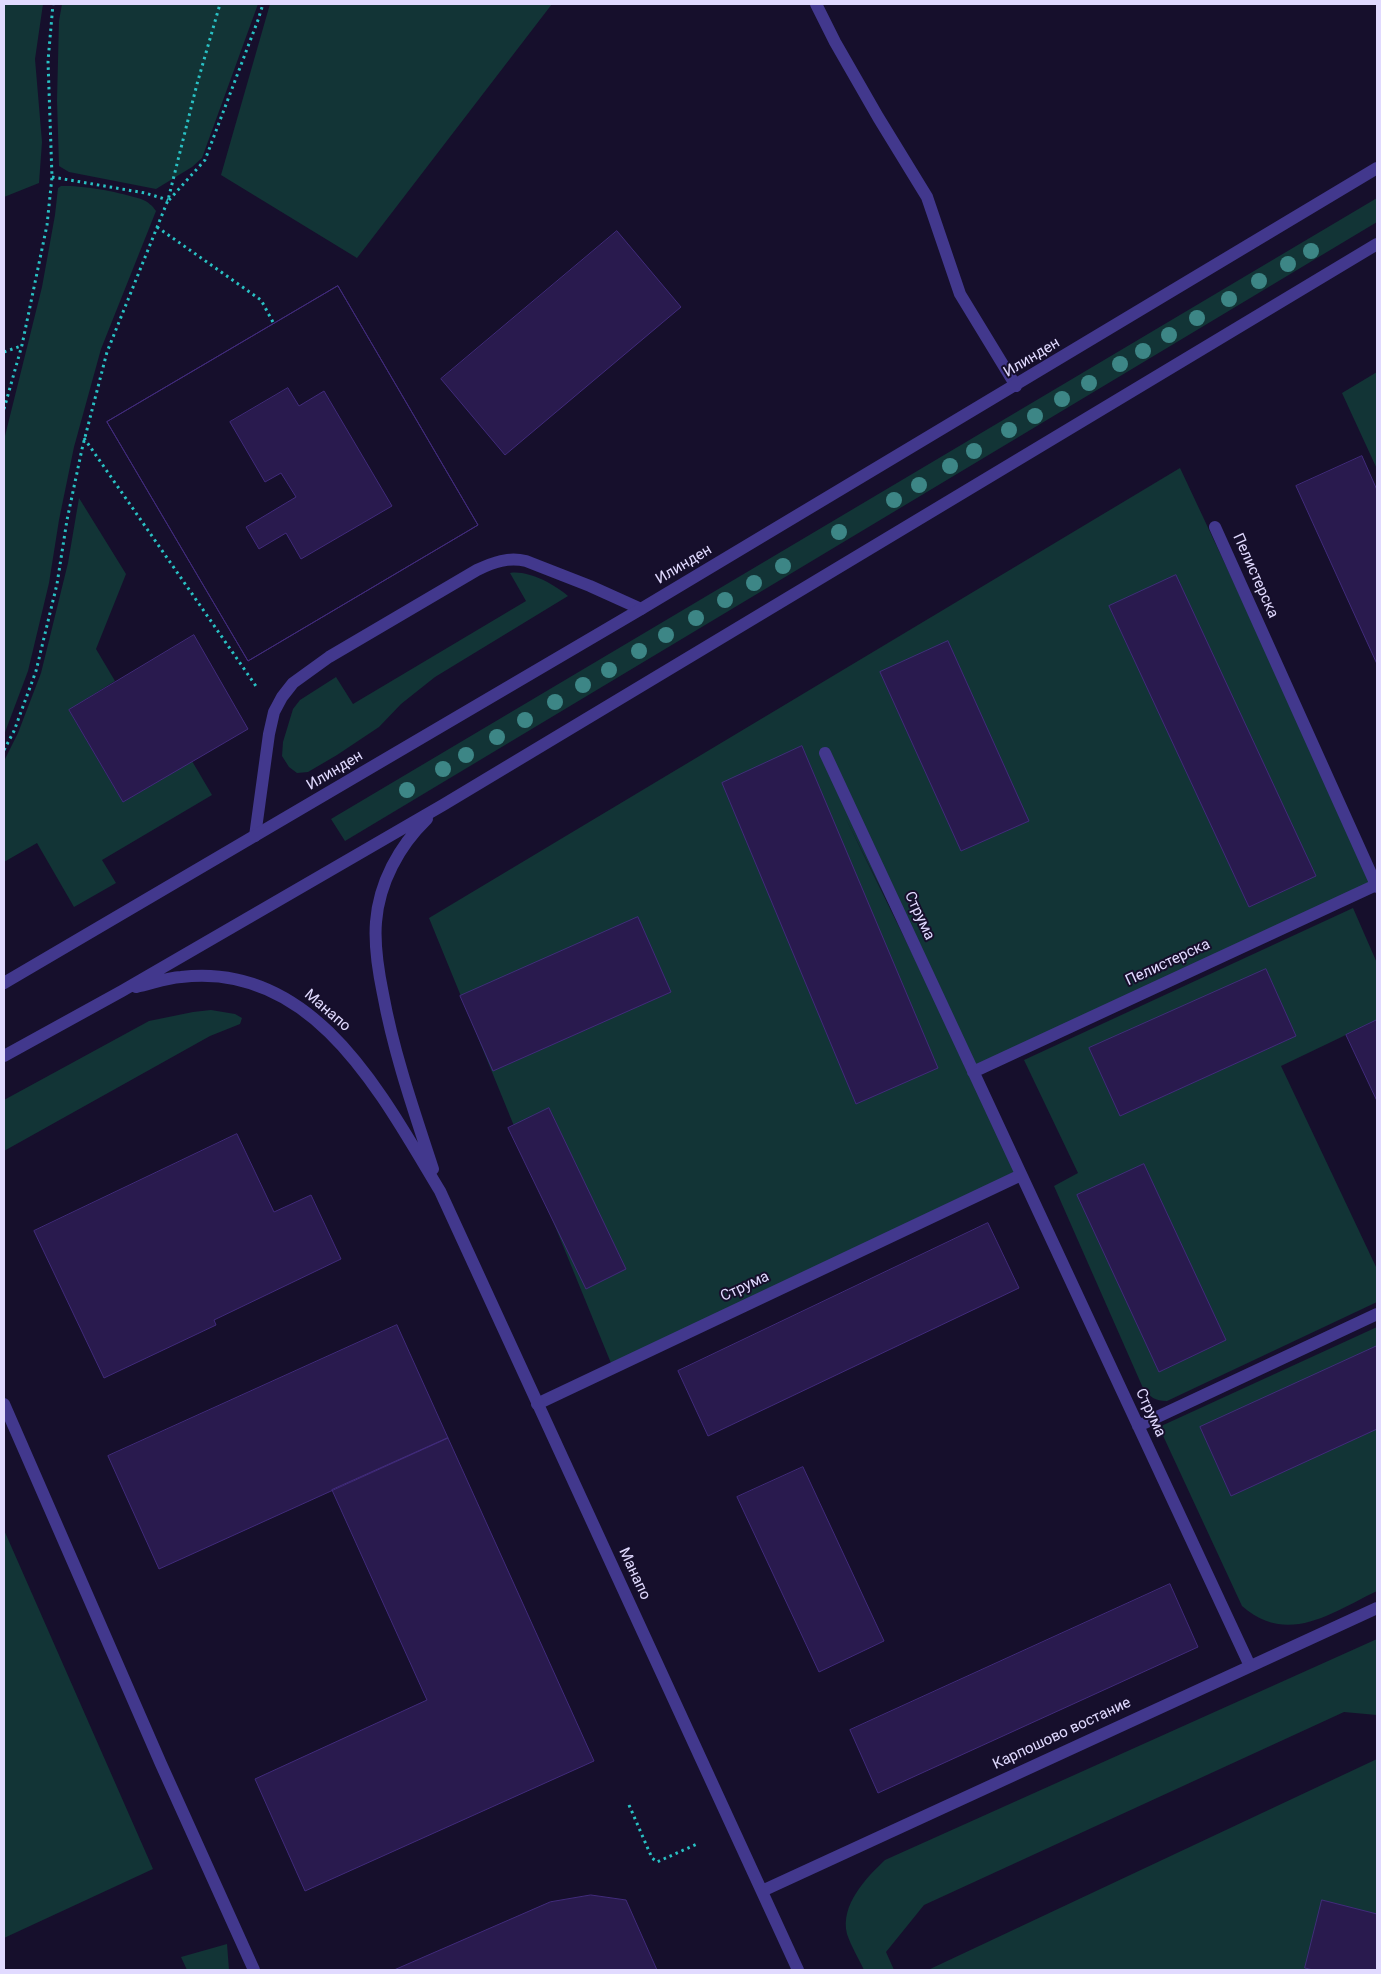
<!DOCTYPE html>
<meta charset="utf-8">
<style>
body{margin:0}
#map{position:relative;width:1381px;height:1974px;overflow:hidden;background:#160f2c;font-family:Roboto,sans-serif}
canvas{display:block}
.frame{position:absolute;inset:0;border:5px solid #e1daff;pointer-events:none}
</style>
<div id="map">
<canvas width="1381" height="1974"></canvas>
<div class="frame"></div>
</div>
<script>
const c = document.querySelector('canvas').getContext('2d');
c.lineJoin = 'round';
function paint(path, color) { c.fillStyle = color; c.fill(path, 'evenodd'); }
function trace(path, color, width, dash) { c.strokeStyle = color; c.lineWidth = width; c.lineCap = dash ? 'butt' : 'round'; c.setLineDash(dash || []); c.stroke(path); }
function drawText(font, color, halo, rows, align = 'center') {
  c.font = font + ' Roboto,sans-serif'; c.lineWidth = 4; c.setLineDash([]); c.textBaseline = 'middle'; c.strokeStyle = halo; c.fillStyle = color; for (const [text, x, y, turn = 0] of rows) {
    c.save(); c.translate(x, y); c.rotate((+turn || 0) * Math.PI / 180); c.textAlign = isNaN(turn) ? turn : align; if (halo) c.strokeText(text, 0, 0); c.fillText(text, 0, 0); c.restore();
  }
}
const green = new Path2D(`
 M4 4H43L35 59 42 142 39 183 4 197Z
 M62 4H258L202 158 192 167 156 189 69 172 59 166 57 100 59 21Z
 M270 4H552L357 258 221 175Z
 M61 186C84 185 119 192 141 199 147 201 153 206 156 211L101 349 74 447 59 520 49 583 28 671 4 735V440L42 287 55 215 58 188Z
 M1377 198V222L345 841 331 819Z
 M1377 372V469L1342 393Z
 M1180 468 1376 885 973 1072 846 819 1021 1175 613 1368 429 918Z
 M79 498 126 574 96 649 115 681 69 710 123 802 192 761 212 795 102 860 116 883 74 907 37 843 4 862V761L18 733 41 673 68 563Z
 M510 573C528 570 554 584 568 596L435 677 401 704 379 727 337 755 308 772 297 773 289 767 282 756 283 742 293 709 300 700 336 677 353 704 526 601Z
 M1353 908 1377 963V1020L1281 1066 1377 1269V1302L1167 1401C1155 1401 1150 1397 1143 1388L1054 1186 1078 1173 1024 1060Z
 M211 1010 235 1014 242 1018 240 1024 210 1036 4 1151V1100L149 1021 193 1012Z
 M1377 1327V1591C1331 1613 1288 1646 1242 1606L1159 1427Z
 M4 1530 153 1869 4 1938Z
 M1377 1639V1715L1344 1712 924 1905 886 1952 894 1970H864C859 1959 851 1946 847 1934 840 1905 866 1878 885 1860Z
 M1377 1759V1970H928Z
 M227 1944 229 1970H187L181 1957Z`);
const building = new Path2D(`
 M617 231 681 307 505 455 441 379Z
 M338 286 478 525 248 661 107 422ZM288 388 299 406 324 391 392 506 301 559 286 533 259 549 246 527 296 497 281 473 265 482 230 422Z
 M338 286 478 525 248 661 107 422Z
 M1362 456 1377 490V664L1296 486Z
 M1176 575 1316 876 1249 907 1109 606Z
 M194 635 248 729 123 802 69 710Z
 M948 641 1029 821 961 851 880 672Z
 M802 746 938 1068 856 1104 722 783Z
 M638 917 671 992 493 1071 460 996Z
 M1266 969 1296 1036 1120 1116 1089 1048Z
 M1377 1020V1101L1346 1035Z
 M549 1108 626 1269 586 1289 508 1128Z
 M237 1134 274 1212 311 1195 341 1259 214 1320 216 1325 104 1378 34 1231Z
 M1144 1164 1226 1340 1159 1372 1077 1195Z
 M988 1223 1019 1288 708 1436 678 1371Z
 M397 1325 448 1438 159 1569 108 1456Z
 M1377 1346V1429L1231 1496 1200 1427Z
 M448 1438 594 1761 305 1891 255 1779 427 1700 332 1490Z
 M803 1467 884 1641 819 1672 737 1497Z
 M1170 1584 1198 1647 878 1793 850 1730Z
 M591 1895 626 1900 657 1970H394L550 1902Z
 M1322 1900 1377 1914V1970H1313L1305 1968Z`);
const path = new Path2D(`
 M52 177 145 193 168 200
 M169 200 205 160 258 20 263 4
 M157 227 261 300 274 324
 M4 352 21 346
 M4 409 22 345 47 225 52 177 48 61 53 4
 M84 438 258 689
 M4 750 14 731 36 671 57 584 67 520 82 449 107 352 168 200 197 84 220 4
 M629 1805 652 1858 657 1862 697 1844`);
const service = new Path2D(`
 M816 4 835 42 878 117 927 197 960 294 1016 386
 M255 836 269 734 274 712 282 697 293 683 329 657 477 570C494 562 508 557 526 561L590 586 641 609
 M4 1404 161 1764 254 1970`);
const minor = new Path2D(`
 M1215 527 1377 887
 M825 753 1250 1666
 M973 1072 1376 885
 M537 1404 1021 1175
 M1138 1426 1377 1314`);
const tertiary = new Path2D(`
 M427 819C399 846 379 883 376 922 374 946 378 970 383 994 394 1054 414 1111 433 1169
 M4 983 641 609 1377 168
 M136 987C151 984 166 978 181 977 314 961 382 1095 440 1191L798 1970
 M4 1056 122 991 443 805 1377 244
 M762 1891 1377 1608`);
const trees = [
 [1311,251],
 [1288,264],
 [1259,281],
 [1229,299],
 [1197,318],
 [1169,335],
 [1143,351],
 [1120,364],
 [1089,383],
 [1062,399],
 [1035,416],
 [1009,430],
 [974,451],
 [950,466],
 [919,485],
 [894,500],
 [839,532],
 [783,566],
 [754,583],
 [725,600],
 [696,618],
 [666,635],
 [639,651],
 [609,670],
 [583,685],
 [555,702],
 [525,720],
 [497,737],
 [466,755],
 [443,769],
 [407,790]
];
const streetNames = [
 ["Илинден",1032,358,-31],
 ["Илинден",684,565,-31],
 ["Пелистерска",1255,576,66],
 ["Илинден",335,771,-31],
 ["Струма",919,916,65],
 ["Пелистерска",1168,963,-25],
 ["Манапо",327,1011,41],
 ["Струма",745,1287,-25],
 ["Струма",1150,1413,65],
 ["Манапо",634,1574,65],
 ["Карпошово востание",1062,1734,-25]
];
paint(green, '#123436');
paint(building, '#291a4e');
trace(building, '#412b7b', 1);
trace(path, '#29c1c4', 3, [2.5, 4]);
trace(service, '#42388d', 12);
trace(minor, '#42388d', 12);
trace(tertiary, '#42388d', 12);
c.fillStyle = '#3d8686';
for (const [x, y] of trees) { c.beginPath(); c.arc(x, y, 8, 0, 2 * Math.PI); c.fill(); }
drawText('15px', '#e1daff', '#160f2c', streetNames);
</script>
